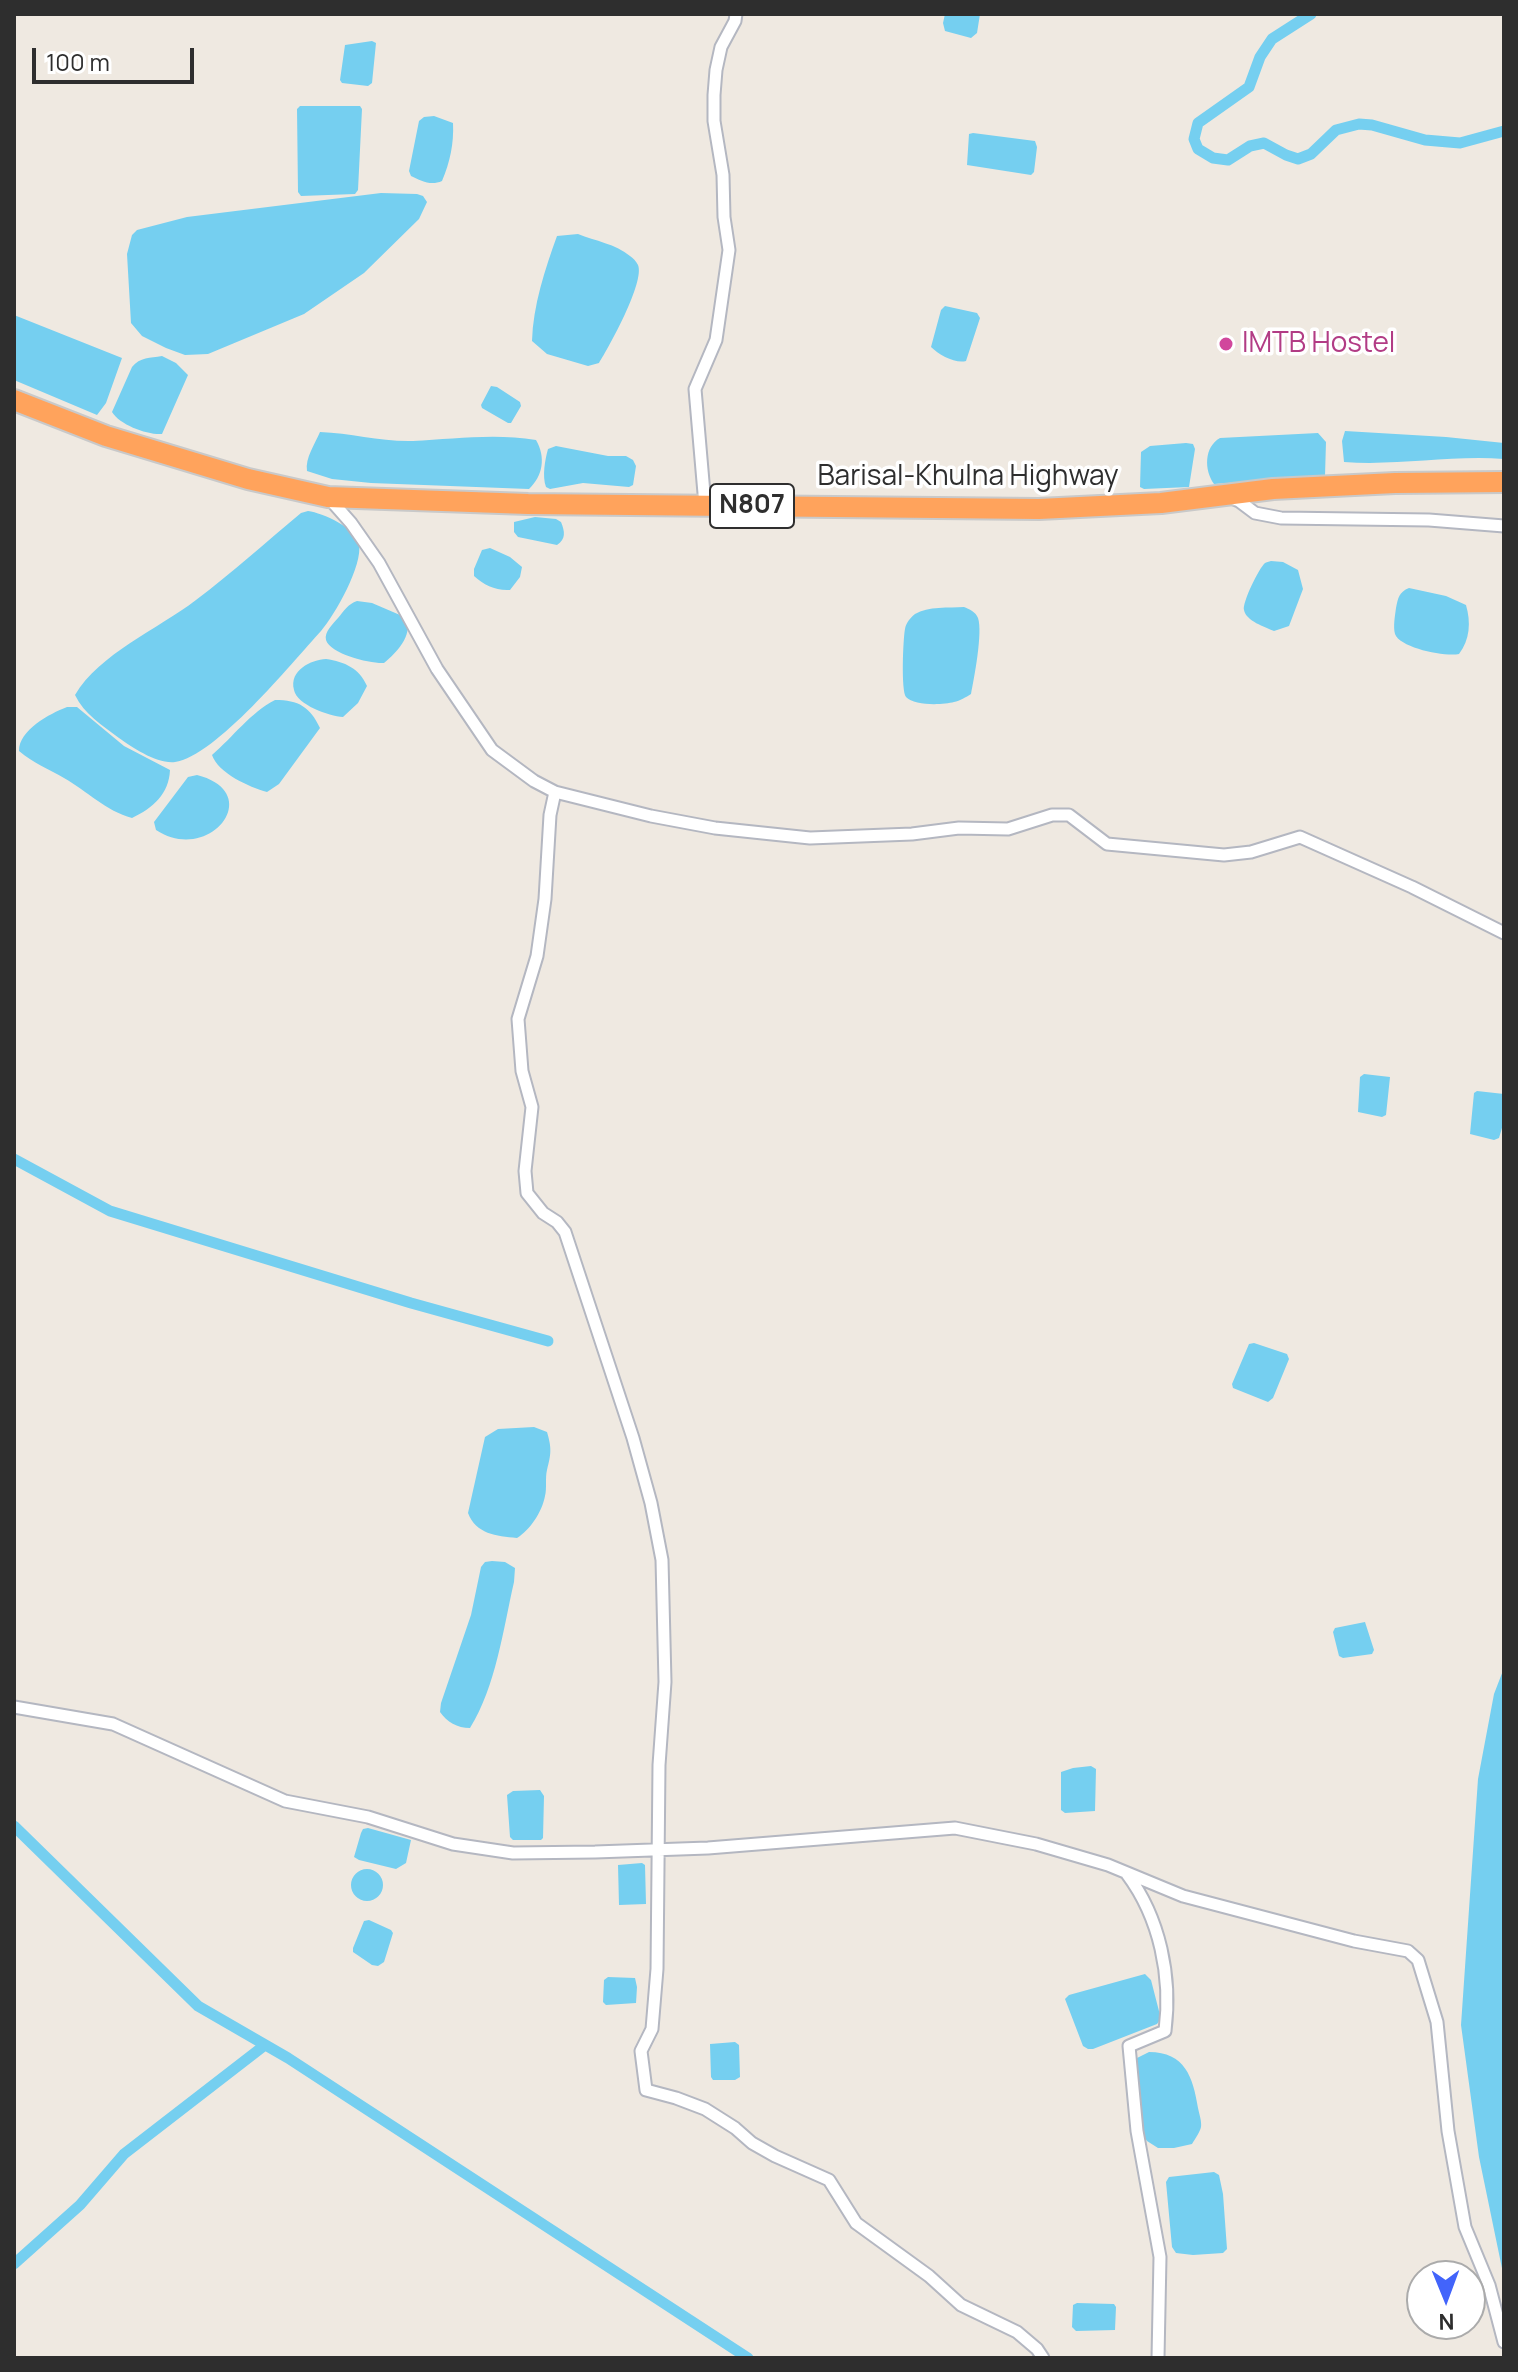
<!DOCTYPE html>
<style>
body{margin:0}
#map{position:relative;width:1518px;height:2372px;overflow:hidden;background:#efe9e1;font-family:Manrope,sans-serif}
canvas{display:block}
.frame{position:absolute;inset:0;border:16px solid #2e2e2e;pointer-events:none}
.north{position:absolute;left:1406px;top:2260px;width:80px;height:80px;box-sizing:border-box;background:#fff;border:2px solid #ababab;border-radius:50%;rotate:179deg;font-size:22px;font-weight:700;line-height:32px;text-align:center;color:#2e2e2e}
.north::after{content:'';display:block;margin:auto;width:28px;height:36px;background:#4264fb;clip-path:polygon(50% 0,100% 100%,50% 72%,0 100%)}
.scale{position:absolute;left:32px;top:48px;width:162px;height:36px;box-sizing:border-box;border:4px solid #2e2e2e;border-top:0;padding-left:10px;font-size:24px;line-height:28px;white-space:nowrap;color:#2e2e2e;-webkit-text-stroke:6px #fff;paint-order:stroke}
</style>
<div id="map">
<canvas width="1518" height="2372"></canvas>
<div class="frame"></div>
<div class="north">N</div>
<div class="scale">100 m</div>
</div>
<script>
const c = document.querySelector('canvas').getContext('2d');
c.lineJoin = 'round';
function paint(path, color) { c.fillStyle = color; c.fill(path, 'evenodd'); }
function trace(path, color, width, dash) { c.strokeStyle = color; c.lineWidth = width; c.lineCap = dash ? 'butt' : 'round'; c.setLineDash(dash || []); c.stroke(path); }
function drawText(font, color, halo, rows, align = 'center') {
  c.font = font + ' Manrope,sans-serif'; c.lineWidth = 7; c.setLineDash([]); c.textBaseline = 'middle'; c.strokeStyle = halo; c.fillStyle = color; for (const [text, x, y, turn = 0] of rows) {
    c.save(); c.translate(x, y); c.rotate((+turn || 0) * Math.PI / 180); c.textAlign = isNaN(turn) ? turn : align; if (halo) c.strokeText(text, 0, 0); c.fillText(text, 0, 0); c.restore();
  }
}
const water = new Path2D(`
 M945 14H980L977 33 971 38 945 31 943 23Z
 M372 41 376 43 372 83 368 86 342 83 340 80 345 45Z
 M300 106H360L362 109 358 190 355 194 301 196 298 192 297 109Z
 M434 116 453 123C454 144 450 162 442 181 431 186 421 181 411 176L409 171 419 121 424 117Z
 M973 133 1035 141 1037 147 1034 172 1031 175 967 165 969 134Z
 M381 193 417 194 423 196 427 202 419 219 364 273 304 314 208 354 185 355 166 348 142 336 131 323 127 254 132 235 137 230 187 217Z
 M578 234C595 241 616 244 630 256 633 258 636 261 638 265 645 282 609 347 599 363L588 366 547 354 532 341C533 306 545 269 557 236Z
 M945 306 977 313 980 318 966 361C956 364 939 355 931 347L941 310Z
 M14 315 122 358 106 403 97 415 14 380Z
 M162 356 176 363 188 375 162 434C147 435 120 425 112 412L132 367C140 357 150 358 162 356Z
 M491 386 497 387 520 402 521 406 511 423H508L482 408 481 405Z
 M1345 431 1446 437 1504 443V459C1451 455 1398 466 1344 462L1342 441Z
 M320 432C351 433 382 442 413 441 453 439 495 433 536 440 546 457 543 476 529 489L371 483 332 479 307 471C305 458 315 444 320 432Z
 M1318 433 1326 442 1325 476 1214 484C1204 470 1204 447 1220 438Z
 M1186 443 1193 444 1195 449 1189 487 1144 489 1140 487 1141 452 1150 446Z
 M556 446 608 456H626L633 460 636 466 633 485 629 487 583 483 550 489 546 487C542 476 545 460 548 449Z
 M308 511C323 513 356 528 359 544 363 565 335 615 321 631 291 664 216 756 175 762 157 764 133 748 119 738 102 725 84 714 75 695 99 654 158 629 196 600 232 573 266 542 301 513Z
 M535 517 556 519 561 522C565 532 566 539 557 545L518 537 514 532V522Z
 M490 548 510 557 522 567 520 577 510 590C496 591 484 585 474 576V569L482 550Z
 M1271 561 1283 562 1298 570 1303 589 1289 626 1274 631C1265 627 1246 621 1244 610 1242 603 1259 568 1265 563 1266 562 1269 562 1271 561Z
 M1409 588 1446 596 1466 605C1471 622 1470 640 1459 654 1445 657 1400 648 1395 634 1393 626 1395 616 1396 608 1398 598 1399 592 1409 588Z
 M357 601 372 603 407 618C412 637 397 652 384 663 371 664 330 654 326 640 324 632 333 624 338 618 344 611 348 604 357 601Z
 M964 607C969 609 976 612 978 618 983 632 974 679 971 694 966 697 960 701 954 702 943 705 914 706 906 697 901 691 903 639 905 629 906 623 910 618 915 614 928 606 949 608 964 607Z
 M326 659C345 662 359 668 367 686L358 703 343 717C329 716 297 705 294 690 289 670 311 660 326 659Z
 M275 700C299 700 310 707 320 728L279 784 267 792C249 787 218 773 212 755 233 737 250 713 275 700Z
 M67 707H77L124 746 170 770C169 794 153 808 132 818 106 811 87 791 64 778 49 769 33 763 19 751 19 730 49 714 67 707Z
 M197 775C267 793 209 865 156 830L154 822 188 777Z
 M1364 1074 1390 1077 1386 1115 1382 1117 1358 1112 1360 1077Z
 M1477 1091 1504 1094V1121L1499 1138 1494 1140 1470 1134 1474 1093Z
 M1254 1343 1287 1354 1289 1359 1273 1398 1268 1402 1233 1388 1232 1384 1249 1344Z
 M534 1427 547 1432C552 1449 551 1454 547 1470 545 1478 547 1488 545 1496 542 1512 530 1530 517 1538 496 1536 476 1534 468 1513L485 1437 498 1429Z
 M492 1561 505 1562 515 1568 514 1582C503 1630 496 1686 470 1728 457 1728 447 1722 440 1712L441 1703 471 1615 481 1567 485 1562Z
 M1365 1622 1374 1650 1372 1654 1343 1658 1339 1656 1333 1632 1335 1628Z
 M1504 1668V2278L1479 2157 1461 2025 1478 1779 1494 1694Z
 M1091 1766 1096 1769 1095 1811 1065 1813 1061 1810V1772L1073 1768Z
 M540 1790 544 1796 543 1838 541 1840H513L510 1837 507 1795 513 1791Z
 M368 1828 411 1840 406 1863 396 1869 359 1860 354 1857 361 1833 363 1829Z
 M642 1863 645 1865 646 1904 619 1905 618 1865Z
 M351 1885a16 16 0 1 1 32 0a16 16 0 1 1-32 0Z
 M369 1920 391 1930 393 1933 384 1962 378 1966 372 1965 353 1952V1948L364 1921Z
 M1145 1974 1151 1980 1160 2015V2020L1157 2024 1093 2049H1088L1083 2046 1065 1999 1069 1995Z
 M608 1977 635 1978 637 1987 636 2003 606 2005 603 2002 604 1980Z
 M735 2042 739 2045 740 2077 735 2080H713L711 2077 710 2044Z
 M1149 2052C1185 2052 1193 2077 1198 2108 1199 2113 1202 2122 1201 2127 1200 2132 1195 2139 1192 2144L1174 2148H1158L1147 2141 1140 2131 1135 2059Z
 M1214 2172 1219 2175 1223 2194 1227 2249 1223 2253 1193 2255 1176 2253 1172 2247 1166 2182 1169 2177Z
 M1077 2303 1114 2304 1116 2307 1115 2330 1076 2331 1072 2327 1073 2305Z`);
const canal = new Path2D(`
 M1311 14 1272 39 1260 57 1249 87 1198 123 1194 139 1198 149 1213 158 1228 160 1250 146 1264 143 1286 155 1298 159 1311 154 1336 130 1359 124 1372 125 1425 140 1460 143 1504 131
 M14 1159 110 1211 411 1303 548 1341
 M14 1826 198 2006 288 2058 748 2358
 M14 2264 80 2205 124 2154 265 2045`);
const street = new Path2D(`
 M328 497 351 523 379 563 437 669 492 750 534 781 555 792 651 816 715 828 810 838 912 834 959 828 1008 829 1052 815H1069L1107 844 1224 855 1251 852 1300 837 1412 887 1504 933
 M1229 497 1239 501 1255 513 1281 518 1429 520 1504 526
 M705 505 695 389 716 340 729 250 724 217 723 175 714 121V95L716 70 721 47 735 21 736 14
 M555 792 550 815 545 899 537 956 518 1019 522 1071 532 1107 525 1171 527 1193 543 1213 557 1222 565 1232 633 1438 651 1503 662 1560 665 1682 659 1765 657 1969 652 2029 641 2051 646 2090 676 2098 705 2109 735 2128 752 2143 775 2156 829 2180 856 2223 929 2276 961 2305 1017 2332 1037 2349 1043 2358
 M14 1707 113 1724 285 1801 368 1817 453 1844 513 1853 595 1852 708 1848 955 1828 1036 1844 1108 1865 1183 1896 1354 1941 1408 1951 1418 1960 1437 2022 1448 2131 1465 2227 1489 2285 1504 2342
 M1127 1874C1160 1918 1172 1977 1165 2031L1129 2046 1137 2131 1160 2257 1158 2358`);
const highway = new Path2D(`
 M14 400 106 436 248 479 328 497 528 504 1039 509 1161 503 1273 489 1395 483 1504 482`);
const markers = [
 [1226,344,8,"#d1479c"]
];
const shields = [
 [752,506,84]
];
const shieldNames = [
 ["N807",752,506]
];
const hotelNames = [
 ["IMTB Hostel",1242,344]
];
const streetNames = [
 ["Barisal-Khulna Highway",968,477]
];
paint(water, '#75cff0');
trace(canal, '#75cff0', 11);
trace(street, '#b4b7c1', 15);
trace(highway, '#c9c9c9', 24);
trace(street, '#fff', 11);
trace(highway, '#ffa35c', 20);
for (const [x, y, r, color] of markers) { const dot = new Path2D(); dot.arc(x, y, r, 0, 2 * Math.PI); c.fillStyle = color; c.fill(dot); trace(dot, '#fff', 3); }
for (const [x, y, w] of shields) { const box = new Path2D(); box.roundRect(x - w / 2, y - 22, w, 44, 6); c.fillStyle = '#fff'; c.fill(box); trace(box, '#2e2e2e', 2); }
drawText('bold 26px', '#2e2e2e', null, shieldNames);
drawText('28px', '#b23c85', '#fff', hotelNames, 'left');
drawText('28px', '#2e2e2e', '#fff', streetNames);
</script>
